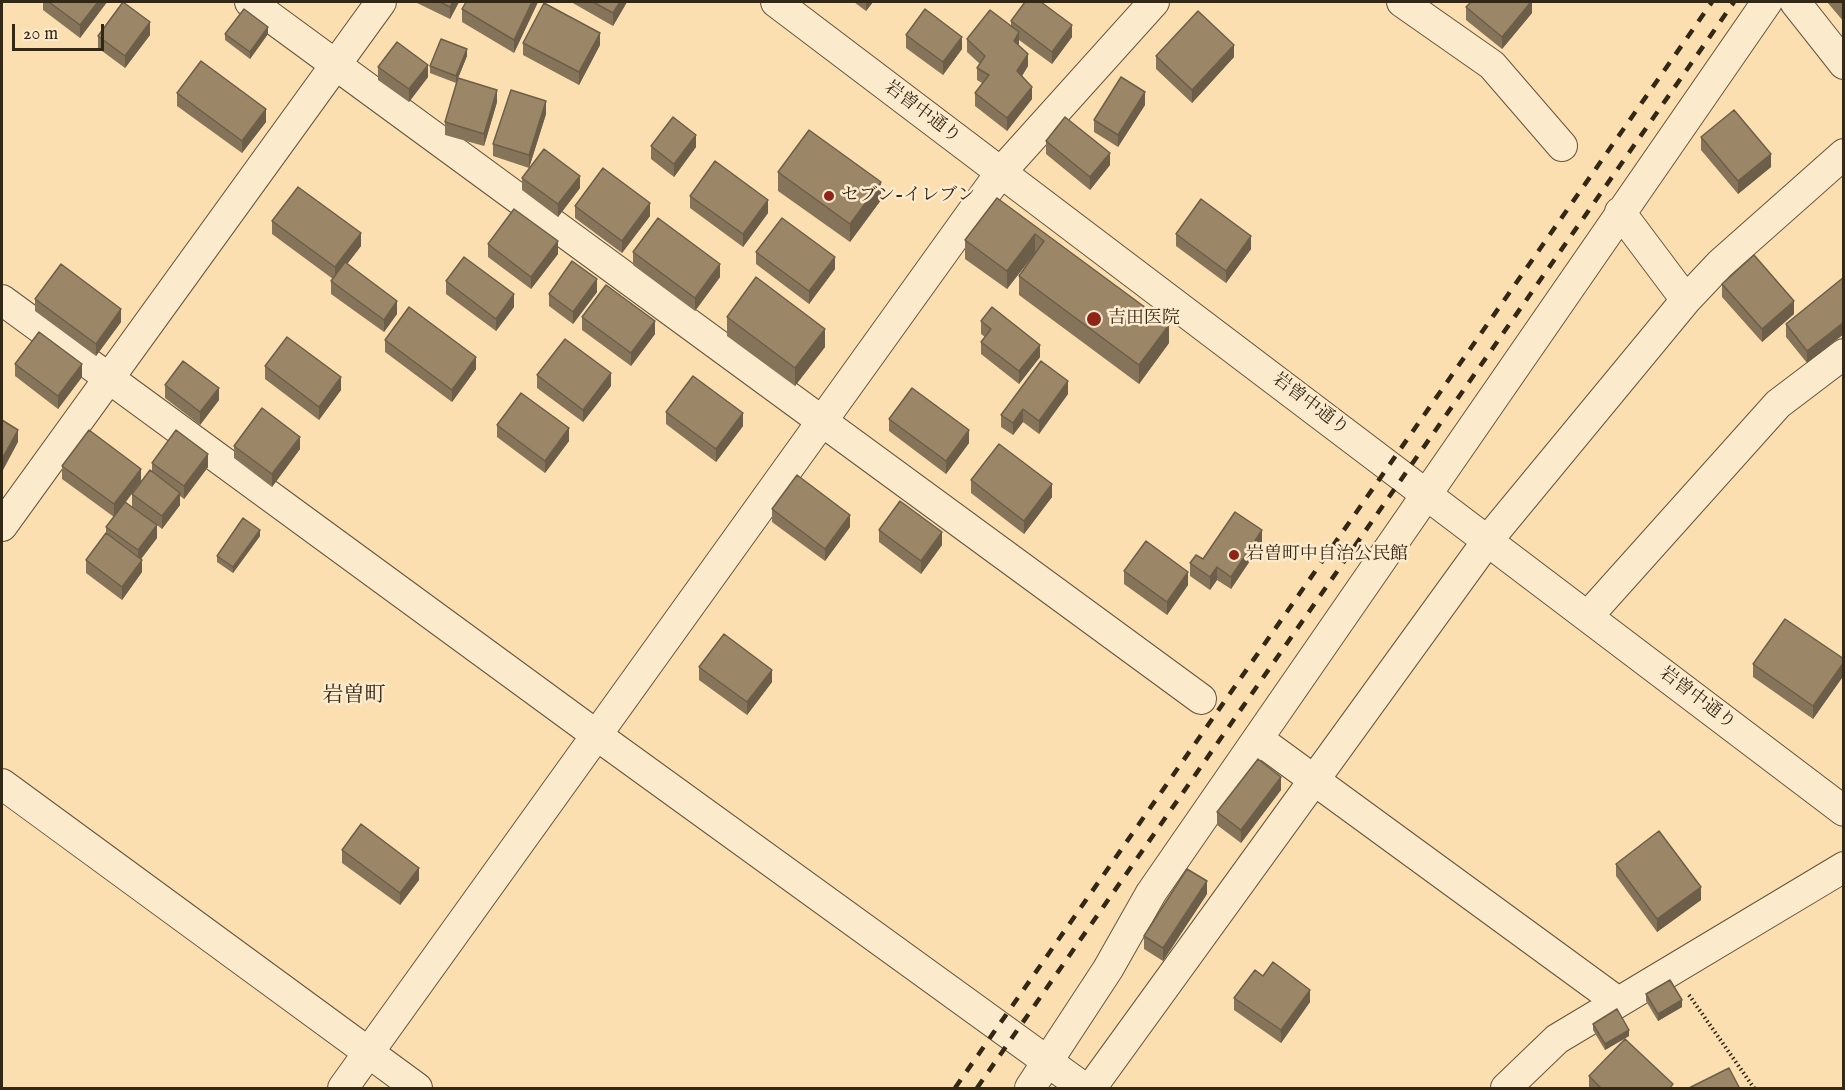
<!DOCTYPE html>
<meta charset="utf-8">
<style>
body{margin:0}
#map{position:relative;width:1845px;height:1090px;overflow:hidden;background:#fbdfb1;font-family:"IM FELL English",serif}
canvas{display:block}
.frame{position:absolute;inset:0;border:3px solid #332716;pointer-events:none}
.scale{position:absolute;left:12px;top:24px;width:92px;height:27px;box-sizing:border-box;border:3px solid #332716;border-top:0;padding-left:8px;font-size:18px;line-height:21px;white-space:nowrap;color:#332716;-webkit-text-stroke:4px #fceacc;paint-order:stroke}
</style>
<div id="map">
<canvas width="1845" height="1090"></canvas>
<div class="frame"></div>
<div class="scale">20 m</div>
</div>
<script>
const c = document.querySelector('canvas').getContext('2d');
c.lineJoin = 'round';
function trace(path, color, width, dash) { c.strokeStyle = color; c.lineWidth = width; c.lineCap = dash ? 'butt' : 'round'; c.setLineDash(dash || []); c.stroke(path); }
function paint(path, color) { c.fillStyle = color; c.fill(path, 'evenodd'); }
function drawText(font, color, halo, rows, align = 'center') {
  c.font = font + ' "IM FELL English","Noto Serif JP",serif'; c.lineWidth = 5; c.setLineDash([]); c.textBaseline = 'middle'; c.strokeStyle = halo; c.fillStyle = color; for (const [text, x, y, turn = 0] of rows) {
    c.save(); c.translate(x, y); c.rotate((+turn || 0) * Math.PI / 180); c.textAlign = isNaN(turn) ? turn : align; if (halo) c.strokeText(text, 0, 0); c.fillText(text, 0, 0); c.restore();
  }
}
const path = new Path2D(`
 M1689 995 1754 1088`);
const minor = new Path2D(`
 M250 2 1201 699
 M776 2 1844 811
 M1402 2 1492 65 1562 146
 M1795 2 1844 64
 M1620 212 1686 300
 M2 300 595 734 1084 1088
 M2 526 381 2
 M1588 616 1778 404 1844 354
 M1258 739 1618 1002
 M2 784 417 1088
 M343 1088 1001 172 1154 2
 M1030 1088 1108 969 1151 893 1767 2
 M1091 1088 1488 540 1686 300 1720 264 1844 154
 M1506 1088 1557 1039 1844 867`);
const rail = new Path2D(`
 M955 1088 1712 2
 M977 1088 1734 2`);
const wall = new Path2D(`
 M43 2H107L80 38 43 10Z
 M415 2H459L450 19Z
 M538 2 514 53 462 22V9Z
 M571 2H627L613 26Z
 M854 2H873L866 11Z
 M1532 2V13L1502 49 1466 20V7Z
 M1827 2H1844V22Z
 M1011 21 1072 37 1052 64 1019 40 1018 45 1028 66 1022 76 1032 99 1007 131 975 106V93L982 83 977 80V68L980 64 967 52V39L1011 26Z
 M225 34H268L250 59 225 40Z
 M150 35 125 68 98 48V36Z
 M906 35 962 49 943 75 906 48Z
 M523 43 600 45 579 85 523 55Z
 M467 56 456 83 430 73V66Z
 M1156 56 1234 57 1192 103 1156 69Z
 M378 67 428 77 409 102 378 80Z
 M177 93 266 122 242 153 177 106Z
 M497 102 484 146 445 135V122Z
 M1145 105 1118 147 1094 132V120Z
 M546 114 529 168 493 156V144Z
 M1701 137 1771 167 1738 194 1701 150Z
 M1046 141 1110 165 1090 190 1046 154Z
 M651 146 696 147 674 177 651 159Z
 M778 172 881 200 850 242 778 191Z
 M522 178 580 188 558 217 522 190Z
 M690 196 768 213 743 247 690 208Z
 M997 198 1169 343 1139 384 1019 295V276L1035 253 1007 289 965 259V240Z
 M575 206 650 216 622 253 575 218Z
 M272 221 361 246 347 264 397 314 384 332 331 294V281L333 279 272 234Z
 M1176 234 1251 249 1226 283 1176 246Z
 M488 244 558 254 531 289 488 257Z
 M633 252 720 277 695 311 633 265Z
 M756 252 835 269 809 304 756 264Z
 M1844 277 1807 363 1786 337V324Z
 M446 281 514 307 496 331 446 294Z
 M1722 284 1794 314 1762 342 1722 297Z
 M597 292 573 324 549 306V294Z
 M35 299 121 322 96 356 35 311Z
 M582 317 655 334 631 366 582 330Z
 M727 317 825 347 795 386 727 336Z
 M981 321 1040 357 1019 384 981 354V342L985 337 981 334Z
 M385 340 476 369 452 402 385 352Z
 M15 364 82 377 58 409 15 376Z
 M265 366 341 390 319 420 265 379Z
 M537 375 611 386 583 422 537 388Z
 M165 385 219 400 200 425 165 398Z
 M1068 394 1039 434 1023 422 1013 435 1001 427V415Z
 M666 412 743 426 716 462 666 424Z
 M889 419 969 443 946 474 889 431Z
 M497 425 569 441 545 473 497 437Z
 M234 446 300 449 272 487 234 458Z
 M152 463 208 467 184 499 180 496V505L162 529 157 525V538L141 559 142 572 122 600 86 573V560L106 533V527L114 517 62 479V466L141 481 126 502 132 507V494L152 472Z
 M971 480 1052 497 1024 534 971 493Z
 M772 509 850 527 825 561 772 522Z
 M879 530 942 545 921 574 879 542Z
 M260 536 233 573 217 562V556Z
 M1262 543 1231 589 1217 580 1210 590 1190 576V563Z
 M1124 571 1188 585 1167 615 1124 584Z
 M1844 659V675L1813 719 1753 677V664Z
 M699 667 772 682 747 715 699 680Z
 M1281 790 1241 843 1217 825V812Z
 M342 850 419 880 400 905 342 863Z
 M1616 864 1701 900 1657 932 1616 876Z
 M1207 894 1163 961 1144 949V936Z
 M1263 976 1310 1002 1281 1043 1234 1010V998Z
 M1646 994 1682 1007 1658 1021 1646 1001Z
 M1593 1024 1629 1036 1605 1050 1593 1030Z
 M1589 1076 1673 1089H1589Z`);
const shadedWall = new Path2D(`
 M98 2H107L80 38V25Z
 M453 2H459L450 19V7Z
 M532 2H538L514 53V40Z
 M620 2H627L613 26V13Z
 M866 2H873L866 11Z
 M1531 2H1532V13L1502 49V37Z
 M150 22V35L125 68V56Z
 M1072 25V37L1052 64V52Z
 M268 27V34L250 59V52Z
 M1019 32V45L1014 41Z
 M600 33V45L579 85V72Z
 M962 37V49L943 75V62Z
 M1234 45V57L1192 103V90Z
 M467 49V56L456 83V76Z
 M1028 54V66L1017 84V71Z
 M428 65V77L409 102V89Z
 M1032 87V99L1007 131V118Z
 M497 90V102L484 146V134Z
 M1145 92V105L1118 147V135Z
 M546 101V114L529 168V155Z
 M266 109V122L242 153V141Z
 M696 135V147L674 177V164Z
 M1110 153V165L1090 190V177Z
 M1771 154V167L1738 194V181Z
 M580 176V188L558 217V204Z
 M881 182V200L850 242V224Z
 M768 200V213L743 247V234Z
 M650 203V216L622 253V241Z
 M361 233V246L335 280V267Z
 M1035 234V253L1007 289V271Z
 M1251 236V249L1226 283V271Z
 M558 241V254L531 289V277Z
 M835 257V269L809 304V291Z
 M720 264V277L695 311V298Z
 M597 279V292L573 324V312Z
 M514 294V307L496 331V319Z
 M397 301V314L384 332V320Z
 M1794 301V314L1762 342V329Z
 M121 309V322L96 356V344Z
 M655 321V334L631 366V353Z
 M1844 322V334L1807 363V351Z
 M1169 325V343L1139 384V365Z
 M825 329V347L795 386V368Z
 M1040 345V357L1019 384V371Z
 M476 357V369L452 402V390Z
 M82 364V377L58 409V396Z
 M611 373V386L583 422V410Z
 M341 377V390L319 420V407Z
 M1068 381V394L1039 434V421Z
 M219 388V400L200 425V412Z
 M1023 409V422L1013 435V423Z
 M743 413V426L716 462V449Z
 M569 428V441L545 473V461Z
 M18 430V442L2 472V459Z
 M969 430V443L946 474V461Z
 M300 437V449L272 487V474Z
 M208 454V467L184 499V486Z
 M141 469V481L114 517V504Z
 M1052 484V497L1024 534V521Z
 M180 493V505L162 529V516Z
 M850 515V527L825 561V549Z
 M157 525V538L138 563V550Z
 M260 530V536L233 573V567Z
 M1262 530V543L1231 589V577Z
 M942 532V545L921 574V561Z
 M142 560V572L122 600V587Z
 M1217 567V580L1210 590V577Z
 M1188 572V585L1167 615V602Z
 M1844 662V675L1813 719V706Z
 M772 670V682L747 715V702Z
 M1281 777V790L1241 843V830Z
 M419 868V880L400 905V893Z
 M1207 881V894L1163 961V948Z
 M1701 887V900L1657 932V919Z
 M1310 990V1002L1281 1043V1030Z
 M1682 1000V1007L1658 1021V1014Z
 M1629 1030V1036L1605 1050V1044Z`);
const building = new Path2D(`
 M49 2H98L80 25Z
 M123 2 150 22 125 56 98 36Z
 M440 2H453L450 7Z
 M466 2H532L514 40 462 9Z
 M593 2H620L613 13Z
 M1025 2H1041L1072 25 1052 52 1011 21Z
 M1471 2H1531L1502 37 1466 7Z
 M544 3 600 33 579 72 523 43Z
 M244 9 268 27 250 52 225 34Z
 M925 9 962 37 943 62 906 35Z
 M990 10 1019 32 1014 41 1028 54 1017 71 1032 87 1007 118 975 93 989 75 977 68 985 56 967 39Z
 M1198 11 1234 45 1192 90 1156 56Z
 M441 39 467 49 456 76 430 66Z
 M397 42 428 65 409 89 378 67Z
 M201 61 266 109 242 141 177 93Z
 M1121 77 1145 92 1118 135 1094 120Z
 M458 78 497 90 484 134 445 122Z
 M511 90 546 101 529 155 493 144Z
 M1734 110 1771 154 1738 181 1701 137Z
 M673 117 696 135 674 164 651 146Z
 M1065 117 1110 153 1090 177 1046 141Z
 M809 130 881 182 850 224 778 172Z
 M544 149 580 176 558 204 522 178Z
 M715 161 768 200 743 234 690 196Z
 M603 168 650 203 622 241 575 206Z
 M298 187 361 233 335 267 272 221Z
 M997 198 1169 325 1139 365 1019 276 1044 241 1035 234 1007 271 965 240Z
 M1201 199 1251 236 1226 271 1176 234Z
 M514 209 558 241 531 277 488 244Z
 M658 218 720 264 695 298 633 252Z
 M782 218 835 257 809 291 756 252Z
 M1754 255 1794 301 1762 329 1722 284Z
 M464 257 514 294 496 319 446 281Z
 M572 261 597 279 573 312 549 294Z
 M345 262 397 301 384 320 331 281Z
 M61 264 121 309 96 344 35 299Z
 M756 277 825 329 795 368 727 317Z
 M1844 277V322L1807 351 1786 324Z
 M606 285 655 321 631 353 582 317Z
 M409 307 476 357 452 390 385 340Z
 M992 307 1040 345 1019 371 981 342 991 329 981 321Z
 M39 332 82 364 58 396 15 364Z
 M287 337 341 377 319 407 265 366Z
 M565 339 611 373 583 410 537 375Z
 M183 361 219 388 200 412 165 385Z
 M1041 361 1068 381 1039 421 1023 409 1013 423 1001 415Z
 M693 376 743 413 716 449 666 412Z
 M912 388 969 430 946 461 889 419Z
 M521 393 569 428 545 461 497 425Z
 M262 408 300 437 272 474 234 446Z
 M2 420 18 430 2 459Z
 M89 430 141 469 114 504 62 466Z
 M176 430 208 454 184 486 152 463Z
 M999 444 1052 484 1024 521 971 480Z
 M150 470 180 493 162 516 132 494Z
 M797 475 850 515 825 549 772 509Z
 M900 501 942 532 921 561 879 530Z
 M125 502 157 525 138 550 106 527Z
 M1235 512 1262 530 1231 577 1217 567 1210 577 1190 563 1196 555 1203 559Z
 M243 518 260 530 233 567 217 556Z
 M106 533 142 560 122 587 86 560Z
 M1146 541 1188 572 1167 602 1124 571Z
 M1785 619 1844 659V662L1813 706 1753 664Z
 M724 634 772 670 747 702 699 667Z
 M1258 759 1281 777 1241 830 1217 812Z
 M361 824 419 868 400 893 342 850Z
 M1659 831 1701 887 1657 919 1616 864Z
 M1187 869 1207 881 1163 948 1144 936Z
 M1273 962 1310 990 1281 1030 1234 998 1255 970 1263 976Z
 M1670 980 1682 1000 1658 1014 1646 994Z
 M1617 1009 1629 1030 1605 1044 1593 1024Z
 M1625 1039 1673 1084 1669 1089H1602L1589 1076Z
 M1729 1068 1740 1089H1687Z`);
const markers = [
 [829,196,6,"#8f2418"],
 [1094,319,8,"#8f2418"],
 [1234,555,6,"#8f2418"]
];
const streetNames = [
 ["岩曽中通り",922,113,37],
 ["岩曽中通り",1310,405,37],
 ["岩曽中通り",1697,699,37]
];
const poiNames = [
 ["セブン-イレブン",841,196],
 ["吉田医院",1108,319],
 ["岩曽町中自治公民館",1246,555]
];
const quarterNames = [
 ["岩曽町",354,697]
];
trace(minor, '#65553d', 32);
trace(path, '#332716', 4, [1.5, 3]);
trace(minor, '#fceacc', 30);
trace(rail, '#332716', 4.5, [10, 10]);
paint(wall, '#857459');
paint(shadedWall, '#6c5e48');
paint(building, '#9b8767');
trace(building, '#6c5e48', 1.5);
for (const [x, y, r, color] of markers) { const dot = new Path2D(); dot.arc(x, y, r, 0, 2 * Math.PI); c.fillStyle = color; c.fill(dot); trace(dot, '#fceacc', 2); }
drawText('18px', '#332716', '#fceacc', streetNames);
drawText('18px', '#332716', '#fceacc', poiNames, 'left');
drawText('21px', '#332716', '#fceacc', quarterNames);
</script>
